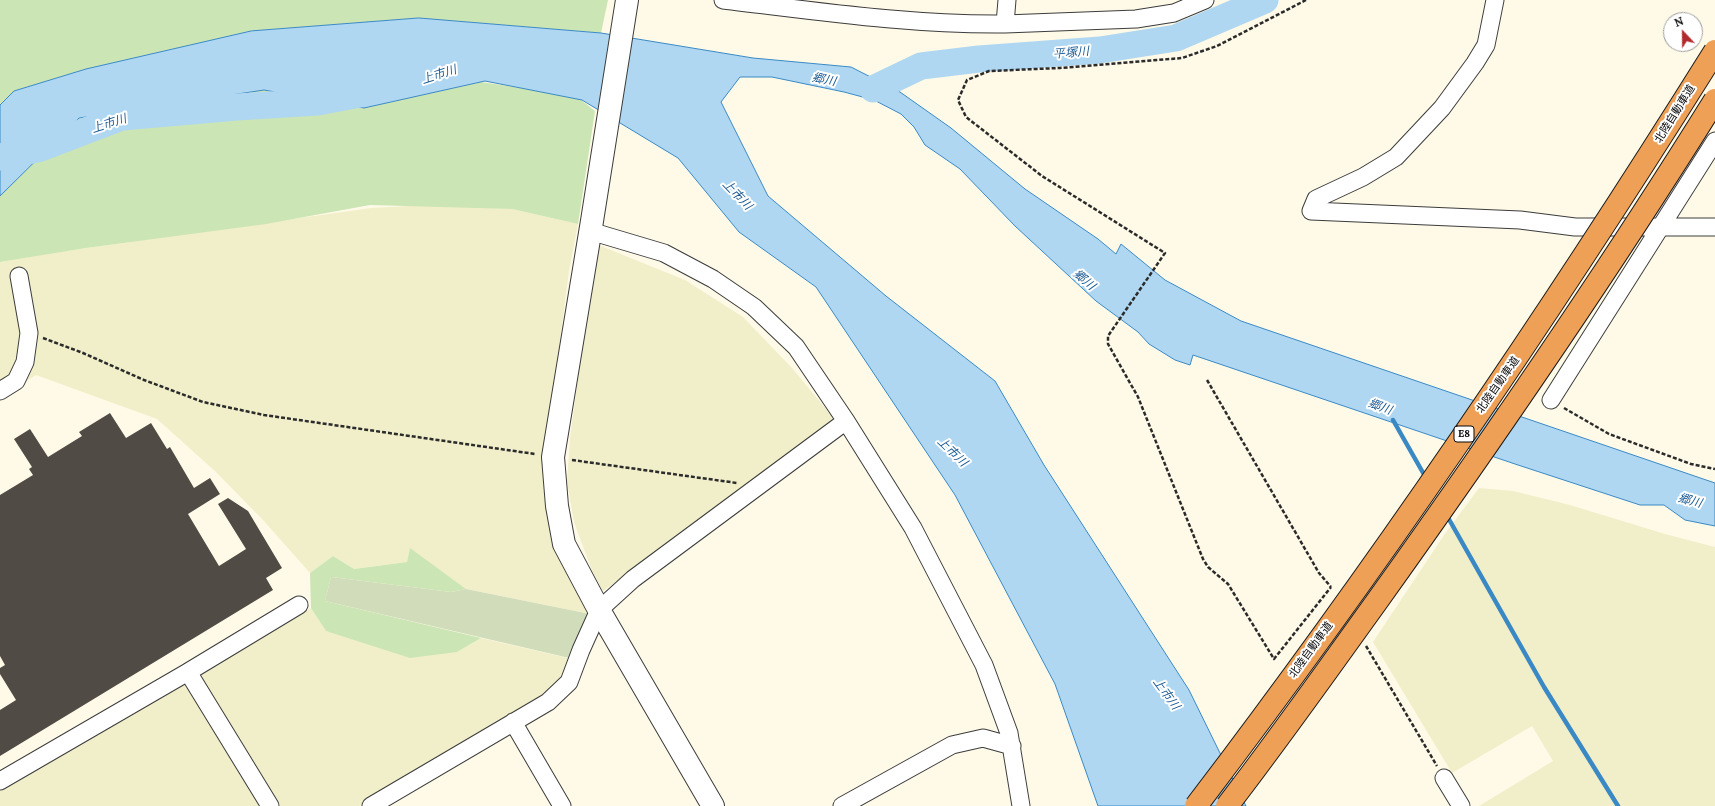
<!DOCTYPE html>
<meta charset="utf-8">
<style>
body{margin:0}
#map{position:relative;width:1715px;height:806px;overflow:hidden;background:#fefae7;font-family:Lora,serif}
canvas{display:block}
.north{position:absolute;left:1663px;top:12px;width:40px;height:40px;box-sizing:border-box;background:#fff;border:1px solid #9d9d9d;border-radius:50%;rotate:338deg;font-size:11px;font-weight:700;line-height:16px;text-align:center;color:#090909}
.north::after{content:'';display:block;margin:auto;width:14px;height:18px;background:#b12a2c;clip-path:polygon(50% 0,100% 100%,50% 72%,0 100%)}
</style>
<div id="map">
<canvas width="1715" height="806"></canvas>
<div class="north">N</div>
</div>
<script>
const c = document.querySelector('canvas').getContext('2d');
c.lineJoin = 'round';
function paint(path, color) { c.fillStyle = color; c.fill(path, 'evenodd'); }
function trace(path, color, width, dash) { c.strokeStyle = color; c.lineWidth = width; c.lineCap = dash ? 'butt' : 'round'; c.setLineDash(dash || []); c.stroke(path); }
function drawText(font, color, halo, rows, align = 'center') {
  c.font = font + ' Lora,"Noto Sans JP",serif'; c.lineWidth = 4; c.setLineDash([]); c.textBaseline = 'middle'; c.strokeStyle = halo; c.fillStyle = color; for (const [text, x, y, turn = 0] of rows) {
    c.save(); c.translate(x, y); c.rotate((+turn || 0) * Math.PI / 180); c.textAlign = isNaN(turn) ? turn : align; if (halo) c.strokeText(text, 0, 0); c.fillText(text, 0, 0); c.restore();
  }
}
const farmland = new Path2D(`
 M428 205 512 209 578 224 569 271 550 418 547 474 590 614 466 589 410 549 407 562 354 569 333 556 310 573 263 520 216 472 157 419 36 375 0 398V262L58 252 371 208Z
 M596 244 685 280 743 317 792 368 836 421 603 591 592 571 574 522 567 482 570 438Z
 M1479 488 1513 491 1570 505 1665 534 1715 547V806H1479L1553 761 1532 726 1452 773 1373 642 1444 535Z
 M311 608 326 631 457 652 481 638 572 659 555 684 534 703 359 806H0V791Z`);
const green = new Path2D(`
 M0 0H608L601 33 419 18 251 31 86 69 14 91 0 104Z
 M481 82 576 96 595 111 578 224 512 209 370 205 266 224 86 248 0 262V196L79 118 264 90 364 108Z
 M410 548 466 589 451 592 331 577 325 601 481 638 457 652 410 658 326 631 311 608 310 573 333 556 354 569 407 562Z`);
const cemetery = new Path2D(`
 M331 577 451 592 466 589 590 614 582 661 325 601Z`);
const water = new Path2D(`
 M419 18 601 33 753 58 851 67 900 92 951 128 1025 189 1098 239 1116 254 1121 244 1165 280 1241 321 1715 483V526L1685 520 1664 505H1640L1515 464 1193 355 1190 365 1175 360 1149 344 1138 332 1096 301 1015 226 960 169 925 145 914 127 901 114 874 100 844 92 772 77H740L721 102 768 196 886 296 995 381 1044 465 1189 690 1246 806H1098L1055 684 955 495 816 287 739 232 678 158 582 100 485 81 364 108 264 90 79 118 0 196V105L14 91 86 69 251 31Z`);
const stream = new Path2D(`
 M1393 420 1426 478
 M1446 514 1544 687 1618 806`);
const river = new Path2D(`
 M873 89 921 66 979 59 1100 50 1176 38 1265 0
 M0 157 41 148 122 117 237 107 318 102 360 94`);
const building = new Path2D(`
 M110 413 126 438 151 423 167 449 170 447 194 488 210 478 220 494 188 514 219 566 246 549 218 504 228 498 248 511 282 568 266 578 273 590 0 756V710L16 700 0 674V668L5 665 0 656V495L33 475 29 469 32 467 14 439 30 429 48 457 82 436 79 432Z`);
const path = new Path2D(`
 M1306 0 1217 46 1182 58 1060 68 989 71 967 80 958 100 966 117 1042 176 1165 253 1108 336V344L1138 397 1203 559 1208 567 1228 584 1274 659 1331 587
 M43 338 83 353 144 380 203 402 264 415 535 454
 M1207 380 1319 573 1331 587
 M1564 408 1609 434 1691 464 1715 469
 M572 460 737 483
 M1366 646 1437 766`);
const minor = new Path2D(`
 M723 0C817 11 910 25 1005 24L1007 0
 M1495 0 1486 45 1475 63 1442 108 1396 157 1363 177 1316 199 1311 211 1520 220 1575 227H1715
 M1005 24 1136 19 1174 13 1205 0
 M590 231 664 253 713 279 754 307 796 347 846 421 913 528 984 665 1009 733 1021 806
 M0 391 16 381 25 362 29 333 19 276
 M1551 400 1715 141
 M188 672 299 605
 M513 722 562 806
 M1444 778 1461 806
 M0 781 188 672 270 806
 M371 806 548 702 569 682 581 650 599 610 633 579 846 421
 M842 806 952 745 983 738 1012 746`);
const tertiary = new Path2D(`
 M627 0 592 221 553 457 557 506 564 544 599 610 713 806`);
const motorwayBridge = new Path2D(`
 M1196 806C1381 563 1553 310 1715 51
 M1227 806C1278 740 1326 672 1375 604 1493 439 1608 272 1715 100`);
const shields = [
 [1464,434,20]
];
const shieldNames = [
 ["E8",1464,434]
];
const streetNames = [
 ["北陸自動車道",1675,114,-58],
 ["北陸自動車道",1498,385,-55],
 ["北陸自動車道",1311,650,-54]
];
const waterNames = [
 ["平塚川",1071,53,-5],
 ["上市川",439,75,-18],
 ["郷川",824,80,11],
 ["上市川",109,124,-18],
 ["上市川",737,195,46],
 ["郷川",1084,280,40],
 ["郷川",1380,407,20],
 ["上市川",952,452,44],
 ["郷川",1690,501,15],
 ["上市川",1166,694,54]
];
paint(farmland, '#f1efc9');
paint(green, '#cce5b4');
paint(cemetery, '#d1dcbb');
paint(water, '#afd7f2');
trace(water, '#3a89c5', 1);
trace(stream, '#3a89c5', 4.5);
trace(river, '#afd7f2', 27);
paint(building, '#514b46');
trace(minor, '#3c3c3c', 19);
trace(tertiary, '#3c3c3c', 24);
trace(path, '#2b2b2b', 2.5, [4, 2]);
trace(minor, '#fff', 17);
trace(tertiary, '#fff', 22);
trace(motorwayBridge, '#1a1a1a', 24, []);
trace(motorwayBridge, '#eda056', 22);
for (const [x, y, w] of shields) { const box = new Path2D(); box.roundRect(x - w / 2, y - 8, w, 16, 3); c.fillStyle = '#fff'; c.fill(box); trace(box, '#090909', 1); }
drawText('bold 10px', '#090909', null, shieldNames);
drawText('11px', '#090909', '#fff', streetNames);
drawText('italic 12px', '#1b5a93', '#fff', waterNames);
</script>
